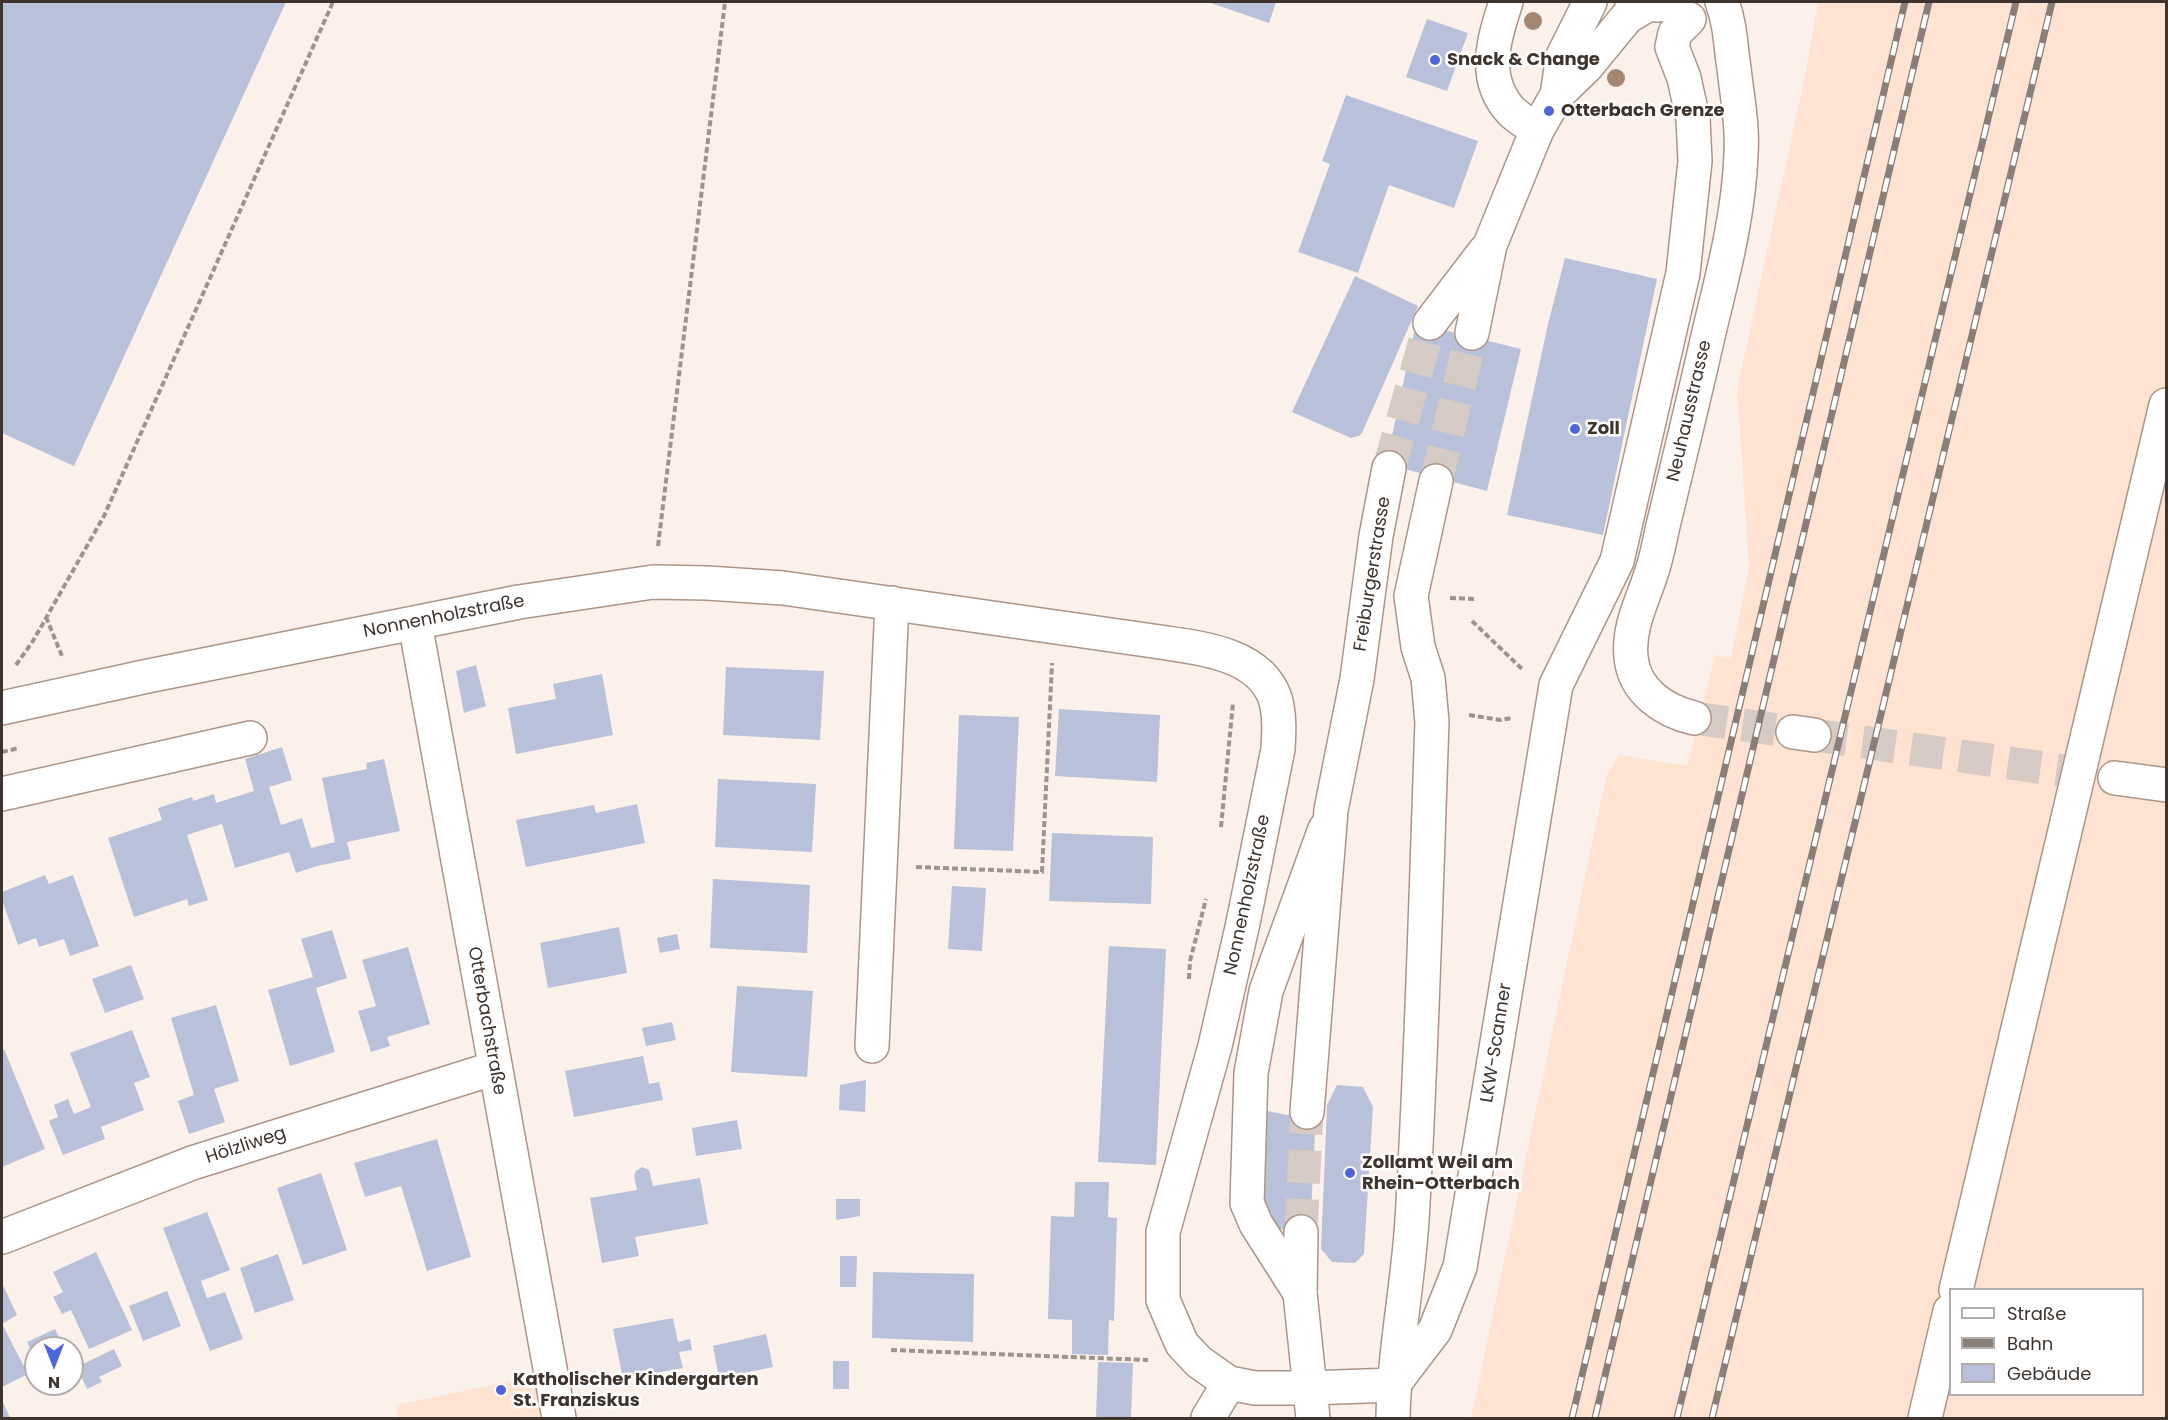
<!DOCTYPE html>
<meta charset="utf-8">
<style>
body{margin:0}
#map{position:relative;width:2168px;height:1420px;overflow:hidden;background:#fbf1ea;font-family:Poppins,sans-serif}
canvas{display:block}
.frame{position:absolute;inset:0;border:3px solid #3e332d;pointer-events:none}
.legend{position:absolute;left:1949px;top:1288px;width:195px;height:108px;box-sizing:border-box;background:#fff;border:2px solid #b2adab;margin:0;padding:8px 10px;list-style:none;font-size:18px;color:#3e332d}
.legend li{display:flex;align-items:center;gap:12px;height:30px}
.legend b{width:30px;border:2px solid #b2adab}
.north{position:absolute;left:24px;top:1336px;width:60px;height:60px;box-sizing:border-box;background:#fff;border:2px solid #b2adab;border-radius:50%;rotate:180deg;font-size:16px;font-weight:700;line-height:24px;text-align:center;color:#3e332d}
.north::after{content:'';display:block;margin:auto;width:21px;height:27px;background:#4f65da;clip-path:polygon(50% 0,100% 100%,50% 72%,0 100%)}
</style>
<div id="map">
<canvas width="2168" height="1420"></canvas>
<div class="frame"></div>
<ul class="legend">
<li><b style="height:8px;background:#fff"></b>Straße</li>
<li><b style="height:8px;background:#897e78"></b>Bahn</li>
<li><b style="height:16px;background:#b8c1d9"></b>Gebäude</li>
</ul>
<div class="north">N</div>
</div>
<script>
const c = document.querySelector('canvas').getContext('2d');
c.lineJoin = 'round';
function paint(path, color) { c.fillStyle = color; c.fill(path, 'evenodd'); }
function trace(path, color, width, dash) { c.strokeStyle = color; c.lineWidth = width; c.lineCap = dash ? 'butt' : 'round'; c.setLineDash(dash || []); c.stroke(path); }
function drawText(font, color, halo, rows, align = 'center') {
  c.font = font + ' Poppins,sans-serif'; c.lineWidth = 5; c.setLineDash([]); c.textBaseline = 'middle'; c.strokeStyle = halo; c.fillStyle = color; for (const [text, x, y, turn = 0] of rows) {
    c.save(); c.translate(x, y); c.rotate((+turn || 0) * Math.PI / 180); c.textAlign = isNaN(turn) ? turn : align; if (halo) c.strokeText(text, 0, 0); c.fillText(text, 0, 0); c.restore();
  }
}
const built = new Path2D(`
 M1818 2H2166V1418H1471L1606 777 1619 755 1687 766 1715 655 1731 658 1749 566 1737 390 1806 71ZM1950 1290H2142V1394H1950Z
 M535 1376 542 1418H398L396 1405Z`);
const building = new Path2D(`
 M2 2H286L74 466 2 433Z
 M1208 2H1276L1269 23Z
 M1427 19 1468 33 1447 91 1406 77Z
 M1346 95 1478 141 1454 208 1389 185 1358 273 1298 252 1330 164 1322 161Z
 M1565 258 1657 279 1603 535 1507 515 1548 324Z
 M1355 276 1418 306 1362 433 1359 436 1351 438 1292 412Z
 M1416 323 1521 349 1487 491 1386 464Z
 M476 665 486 706 464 713 456 671Z
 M726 667 824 671 820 740 723 735Z
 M602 674 613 735 516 754 508 708 556 699 553 684Z
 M1059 709 1160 715 1157 782 1055 776Z
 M959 715 1019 717 1013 851 954 849Z
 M282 747 292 780 269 787 281 825 302 818 311 848 335 842 322 778 367 769 366 763 384 759 400 831 347 842 351 859 317 866 296 873 289 852 235 868 222 824 202 830 187 835 208 900 189 906 187 899 134 917 108 838 162 820 158 808 192 797 193 801 214 794 216 803 254 791 245 759Z
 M718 779 816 784 812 852 715 847Z
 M637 804 645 843 526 867 516 820 594 805 596 813Z
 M1052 833 1153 837 1151 904 1049 901Z
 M45 875 49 884 73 875 99 946 70 956 64 939 39 947 36 938 18 945 2 900V892Z
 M713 879 810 885 807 953 710 948Z
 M952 886 986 888 982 951 948 949Z
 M619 927 627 973 548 988 540 943Z
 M332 930 347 978 316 988 335 1052 290 1066 268 990 313 977 301 939Z
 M677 934 680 949 660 953 657 938Z
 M1109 946 1166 949 1156 1165 1098 1162Z
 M408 947 430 1024 387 1037 390 1046 371 1052 358 1011 376 1006 362 960Z
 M131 965 144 999 105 1013 92 979Z
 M737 986 813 991 807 1077 731 1072Z
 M216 1005 239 1081 214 1089 225 1122 189 1134 178 1101 194 1095 171 1018Z
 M672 1022 676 1040 646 1046 642 1028Z
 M132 1030 150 1077 134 1083 144 1110 101 1127 105 1139 63 1155 49 1121 58 1117 54 1105 68 1099 74 1114 91 1107 70 1053Z
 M4 1049 45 1149 2 1167V1050Z
 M643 1056 649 1084 659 1082 663 1100 574 1117 565 1071Z
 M866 1080 865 1112 839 1110 840 1085Z
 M1337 1085 1363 1087 1373 1107 1364 1254 1355 1263 1332 1262 1321 1249 1327 1105Z
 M1258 1109 1287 1115 1316 1113 1310 1233 1281 1229 1253 1231Z
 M737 1120 742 1149 696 1156 692 1128Z
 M437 1139 471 1257 427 1271 401 1186 365 1197 354 1163Z
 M642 1167 649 1170 653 1186 700 1178 708 1224 635 1237 639 1256 602 1263 590 1198 637 1190 634 1176 636 1171Z
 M321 1173 347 1250 303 1265 277 1188Z
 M1075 1182H1109L1108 1217 1117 1218 1114 1321 1109 1320 1108 1355 1072 1354V1320L1048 1319 1051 1216 1074 1217Z
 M836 1199H860V1216L836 1220Z
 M207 1212 230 1270 201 1281 207 1298 225 1292 243 1339 210 1351 163 1228Z
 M96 1252 132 1330 89 1349 71 1310 62 1314 53 1297 63 1292 53 1272Z
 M278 1254 294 1300 255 1313 240 1268Z
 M840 1256H857L856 1287H840Z
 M873 1272 974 1274 973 1342 872 1338Z
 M2 1283 17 1315 2 1324 28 1374 2 1387Z
 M167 1291 181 1326 143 1341 129 1306Z
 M673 1318 678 1342 690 1339 692 1350 679 1352 683 1368 623 1379 613 1329Z
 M55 1329 64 1348H36V1360L27 1342Z
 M766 1334 773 1367 719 1378 713 1346Z
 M114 1349 122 1366 99 1377 102 1382 87 1389 77 1367Z
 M833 1361H849V1389H833Z
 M1098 1362 1133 1363 1131 1418H1096Z
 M2 1400 10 1418H2Z`);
const minorTunnel = new Path2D(`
 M1694 718 1793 732
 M1814 735 2115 778`);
const majorTunnel = new Path2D(`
 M1389 468 1430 323
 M1436 481 1472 333
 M1301 1232 1307 1112`);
const path = new Path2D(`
 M658 546 725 2
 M1450 598 1476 599
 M46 617 62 656
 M1472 621 1522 669
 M16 665 33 641 104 516 333 2
 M1469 715 1500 720 1512 718
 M2 752 19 748
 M1221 827 1233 703
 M916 867 1042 872 1052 663
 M1189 979 1190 961 1206 899
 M891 1350 1148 1360`);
const minor = new Path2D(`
 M1506 2C1494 39 1481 78 1511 111 1519 119 1529 124 1537 130
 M415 623 559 1418
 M2 708 148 676 519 602 653 582 707 583 783 588 1160 642C1199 648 1259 653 1275 698 1280 715 1279 732 1278 749L1243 923 1215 1046 1163 1232V1300L1182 1344 1199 1362 1229 1383 1255 1388H1309
 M1694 718C1664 711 1634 691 1631 657 1628 627 1642 602 1651 574 1656 560 1659 545 1662 530 1678 464 1694 398 1709 332 1723 274 1739 214 1741 154 1743 124 1737 97 1734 68 1730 43 1731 27 1722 2
 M1793 732 1814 735
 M2115 778 2166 785
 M2 794 250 738
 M872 1046 892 603
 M2 1237 192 1163 495 1068
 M1956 1290 2166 405
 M1300 1293 1256 1224 1247 1203 1251 1073 1266 991 1325 829
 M1393 1385 1435 1330 1460 1267 1556 685 1617 561 1683 273 1695 161 1693 119 1684 78 1672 47 1675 33 1689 19
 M1208 1418 1229 1383
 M1925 1418 1950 1311`);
const major = new Path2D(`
 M1632 2 1658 5 1673 2
 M1557 95 1586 67 1627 17 1647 5
 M1430 323 1485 251
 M1472 333 1490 245 1537 130 1557 95 1563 56 1590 2
 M1307 1112 1331 810 1357 679 1376 536 1389 468
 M1301 1232 1300 1293 1313 1418
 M1309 1388 1393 1385
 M1393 1418C1394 1352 1408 1286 1412 1220 1422 1054 1426 888 1432 722L1428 678 1418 647 1411 596 1436 481`);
const rail = new Path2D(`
 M1572 1418 1905 2
 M1595 1418 1929 2
 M1677 1418 2016 2
 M1712 1418 2052 2`);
const trees = [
 [1533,21],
 [1616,78]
];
const markers = [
 [1435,60,6,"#4f65da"],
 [1549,111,6,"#4f65da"],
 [1575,429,6,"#4f65da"],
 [1350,1173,6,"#4f65da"],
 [501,1390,6,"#4f65da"]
];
const poiNames = [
 ["Snack & Change",1447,60],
 ["Otterbach Grenze",1561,111],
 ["Zoll",1587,429],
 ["Zollamt Weil am",1362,1163],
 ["Rhein-Otterbach",1362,1184],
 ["Katholischer Kindergarten",513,1380],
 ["St. Franziskus",513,1401]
];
const streetNames = [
 ["Neuhausstrasse",1690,411,-77],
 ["Freiburgerstrasse",1373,574,-81],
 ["Nonnenholzstraße",444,617,-11],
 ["Nonnenholzstraße",1248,895,-78],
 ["Otterbachstraße",486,1021,80],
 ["LKW-Scanner",1497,1043,-81],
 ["Hölzliweg",246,1146,-18]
];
paint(built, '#fee3d3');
paint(building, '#b8c1d9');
trace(minorTunnel, '#d5cbc4', 33, [33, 16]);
trace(majorTunnel, '#d5cbc4', 33, [33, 16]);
trace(minor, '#ad9586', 36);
trace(major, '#ad9586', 36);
trace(path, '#9d938c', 4, [6, 3]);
trace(minor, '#fff', 33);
trace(major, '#fff', 33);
trace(rail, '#897e78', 7);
trace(rail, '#fff', 4.5, [14]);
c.fillStyle = '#a48772';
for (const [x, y] of trees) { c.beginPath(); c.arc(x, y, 9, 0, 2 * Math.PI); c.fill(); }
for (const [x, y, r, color] of markers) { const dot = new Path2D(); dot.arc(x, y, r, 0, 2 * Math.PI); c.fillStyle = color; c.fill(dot); trace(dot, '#fff', 2); }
drawText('bold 18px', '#3e332d', '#fff', poiNames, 'left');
drawText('18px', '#3e332d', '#fff', streetNames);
</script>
